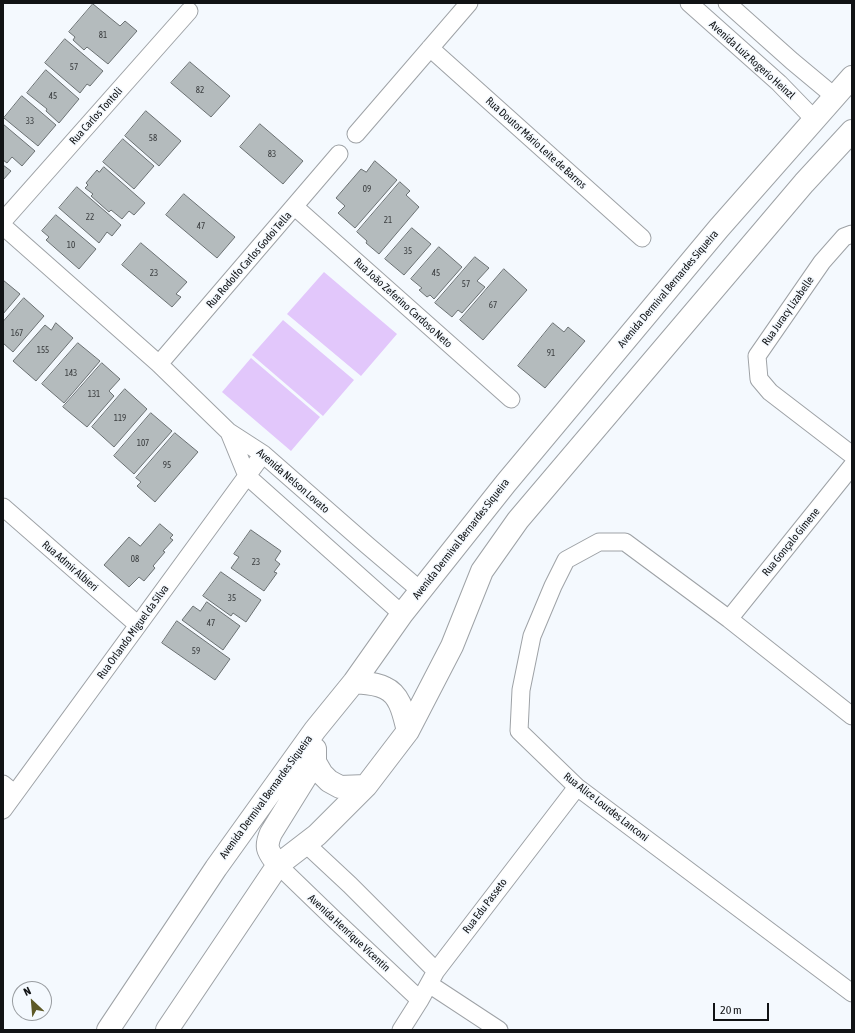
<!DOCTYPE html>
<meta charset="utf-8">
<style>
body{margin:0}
#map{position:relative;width:855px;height:1033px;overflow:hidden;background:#f4f9fe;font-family:"Asap Condensed",sans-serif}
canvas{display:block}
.frame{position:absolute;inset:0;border:4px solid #111315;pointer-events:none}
.north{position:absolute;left:12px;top:981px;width:40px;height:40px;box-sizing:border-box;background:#f4f9fe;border:1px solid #999da1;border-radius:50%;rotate:334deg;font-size:11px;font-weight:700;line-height:16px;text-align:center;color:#111315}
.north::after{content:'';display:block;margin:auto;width:14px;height:18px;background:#5d5926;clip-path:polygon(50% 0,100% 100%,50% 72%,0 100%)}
.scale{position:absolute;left:713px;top:1003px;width:56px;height:18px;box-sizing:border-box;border:2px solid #111315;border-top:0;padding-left:5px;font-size:12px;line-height:14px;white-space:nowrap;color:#111315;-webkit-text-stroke:3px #f4f9fe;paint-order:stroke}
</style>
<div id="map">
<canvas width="855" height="1033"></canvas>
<div class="frame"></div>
<div class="north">N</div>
<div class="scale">20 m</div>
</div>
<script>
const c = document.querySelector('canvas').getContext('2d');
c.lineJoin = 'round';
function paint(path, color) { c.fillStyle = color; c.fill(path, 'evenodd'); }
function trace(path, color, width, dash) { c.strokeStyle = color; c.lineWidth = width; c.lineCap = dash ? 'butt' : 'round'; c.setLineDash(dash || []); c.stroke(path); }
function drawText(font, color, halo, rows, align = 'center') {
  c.font = font + ' "Asap Condensed",sans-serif'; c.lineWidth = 3; c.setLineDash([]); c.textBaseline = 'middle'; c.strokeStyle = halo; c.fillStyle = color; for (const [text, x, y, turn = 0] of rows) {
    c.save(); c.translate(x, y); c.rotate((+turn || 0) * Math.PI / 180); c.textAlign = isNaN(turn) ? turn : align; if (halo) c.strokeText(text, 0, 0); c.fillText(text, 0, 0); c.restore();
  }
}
const green = new Path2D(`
 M324 272 397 334 361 376 287 314Z
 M283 320 354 380 323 416 252 355Z
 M251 358 320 417 291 451 222 392Z`);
const building = new Path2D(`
 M93 4 120 26 125 21 137 31 108 64 87 47 84 50 73 40 75 37 69 32Z
 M65 39 103 71 90 86 87 84 80 93 45 63Z
 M190 62 230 96 211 117 171 83Z
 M46 70 79 99 59 123 46 111 47 109 27 93Z
 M22 96 56 125 38 146 4 118Z
 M146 111 181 141 159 166 125 136Z
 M3 124 35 151 22 166 12 157 7 163 3 160Z
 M260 124 303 161 283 184 240 147Z
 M123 139 154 166 134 189 103 162Z
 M375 161 397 180 355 228 338 213 345 206 336 198 361 169 366 172Z
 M3 165 11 171 3 180Z
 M104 167 145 203 134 215 129 211 122 219 111 210 109 212 91 196 93 194 85 188 88 185 86 183 97 170 99 172Z
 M400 182 410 191 406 195 419 207 379 254 366 243 367 241 357 232Z
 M77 187 121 225 112 236 107 232 99 243 59 208Z
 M184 194 235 237 217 258 166 215Z
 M56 215 96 249 79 269 46 240 49 237 42 231Z
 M412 228 431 244 404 275 385 259Z
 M141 243 187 282 176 294 181 297 172 307 122 265Z
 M439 247 462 267 434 299 430 295 427 297 419 290 422 288 411 279Z
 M475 257 489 268 477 281 485 287 462 313 458 310 452 317 435 303Z
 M504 269 527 290 483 340 460 320Z
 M3 280 20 294 3 314Z
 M24 298 44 316 13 352 3 343V322Z
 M56 323 73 338 36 381 13 361 45 325 51 330Z
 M553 323 564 332 568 327 585 341 545 388 518 366Z
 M78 343 100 361 64 403 42 384Z
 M102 363 120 379 109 391 114 396 87 427 63 407Z
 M125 389 147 409 114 447 92 427Z
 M151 413 172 431 134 474 114 456Z
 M175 433 198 452 155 502 137 486 141 482 136 478Z
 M160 524 173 535 170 538 173 540 163 551 165 552 153 566 155 568 144 581 139 577 129 587 104 565 129 537 140 546Z
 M251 530 281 551 275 560 280 564 274 572 277 573 264 591 231 568 239 557 234 554Z
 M221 572 261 600 246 622 233 613 231 616 203 596Z
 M207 602 240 626 223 650 182 620 193 606 200 611Z
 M177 621 230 659 215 680 162 643Z`);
const street = new Path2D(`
 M689 3 779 83 814 119
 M727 3 792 61 834 96
 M430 48 642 238
 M356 134 469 3
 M295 207 511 399
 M3 221 189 11
 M3 226 159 364 229 432 263 454 367 545 421 591
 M852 234 844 237 822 262 757 356 759 379 770 392 852 455
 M159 364 339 154
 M229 432 247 476 402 614
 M3 507 138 625
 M729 619 852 466
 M852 716 729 619 625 542H599L566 560 553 586 532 636 521 690 519 731 577 787 852 993
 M3 784 14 793
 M3 810 263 454
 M306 844 350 885 436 971
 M278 865 336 921 420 1000
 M429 984 499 1030
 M401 1030 420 1000 436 971 577 787`);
const secondary = new Path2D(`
 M354 682C364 683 376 683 385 688 401 695 404 716 408 731
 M315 749V762L322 774 329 781 340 787 366 786
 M278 865C269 852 264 849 271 833L315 762
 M108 1030 216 868 315 730 354 682 402 614 506 483 719 228 852 77
 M167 1030 278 865 317 835 366 786 408 731 452 646 482 571 518 520 804 183 852 131`);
const numberNames = [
 ["81",103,35],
 ["57",74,67],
 ["82",200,90],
 ["45",53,96],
 ["33",30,121],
 ["58",153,138],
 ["83",272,154],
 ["09",367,189],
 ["22",90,217],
 ["21",388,220],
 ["47",201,226],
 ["10",71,245],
 ["35",408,251],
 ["23",154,273],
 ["45",436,273],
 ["57",466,284],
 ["67",493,305],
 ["167",17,333],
 ["155",43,350],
 ["91",551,353],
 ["143",71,373],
 ["131",94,394],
 ["119",120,418],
 ["107",143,443],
 ["95",167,465],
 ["08",135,559],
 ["23",256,562],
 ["35",232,598],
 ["47",211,623],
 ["59",196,651]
];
const streetNames = [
 ["Avenida Luiz Rogerio Heinzl",752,60,42],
 ["Rua Carlos Tontoli",96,116,-48],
 ["Rua Doutor Mário Leite de Barros",536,143,42],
 ["Rua Rodolfo Carlos Godoi Tella",249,260,-49],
 ["Avenida Dermival Bernardes Siqueira",668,289,-50],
 ["Rua João Zeferino Cardoso Neto",403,303,42],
 ["Rua Juracy Lizabelle",788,311,-55],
 ["Avenida Nelson Lovato",293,481,41],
 ["Avenida Dermival Bernardes Siqueira",461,539,-52],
 ["Rua Gonçalo Gimene",791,542,-51],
 ["Rua Admir Albieri",70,566,41],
 ["Rua Orlando Miguel da Silva",133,632,-54],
 ["Avenida Dermival Bernardes Siqueira",266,797,-54],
 ["Rua Alice Lourdes Lanconi",606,807,38],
 ["Rua Edu Passeto",485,906,-53],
 ["Avenida Henrique Vicentin",349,933,43]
];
paint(green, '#e2c7fb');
paint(building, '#b4bbbd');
trace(building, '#6b7173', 1);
trace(street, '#9ea2a6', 19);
trace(secondary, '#9ea2a6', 24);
trace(street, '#fff', 17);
trace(secondary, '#fff', 22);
drawText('9px', '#3a3d3f', null, numberNames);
drawText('11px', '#111315', '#f4f9fe', streetNames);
</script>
